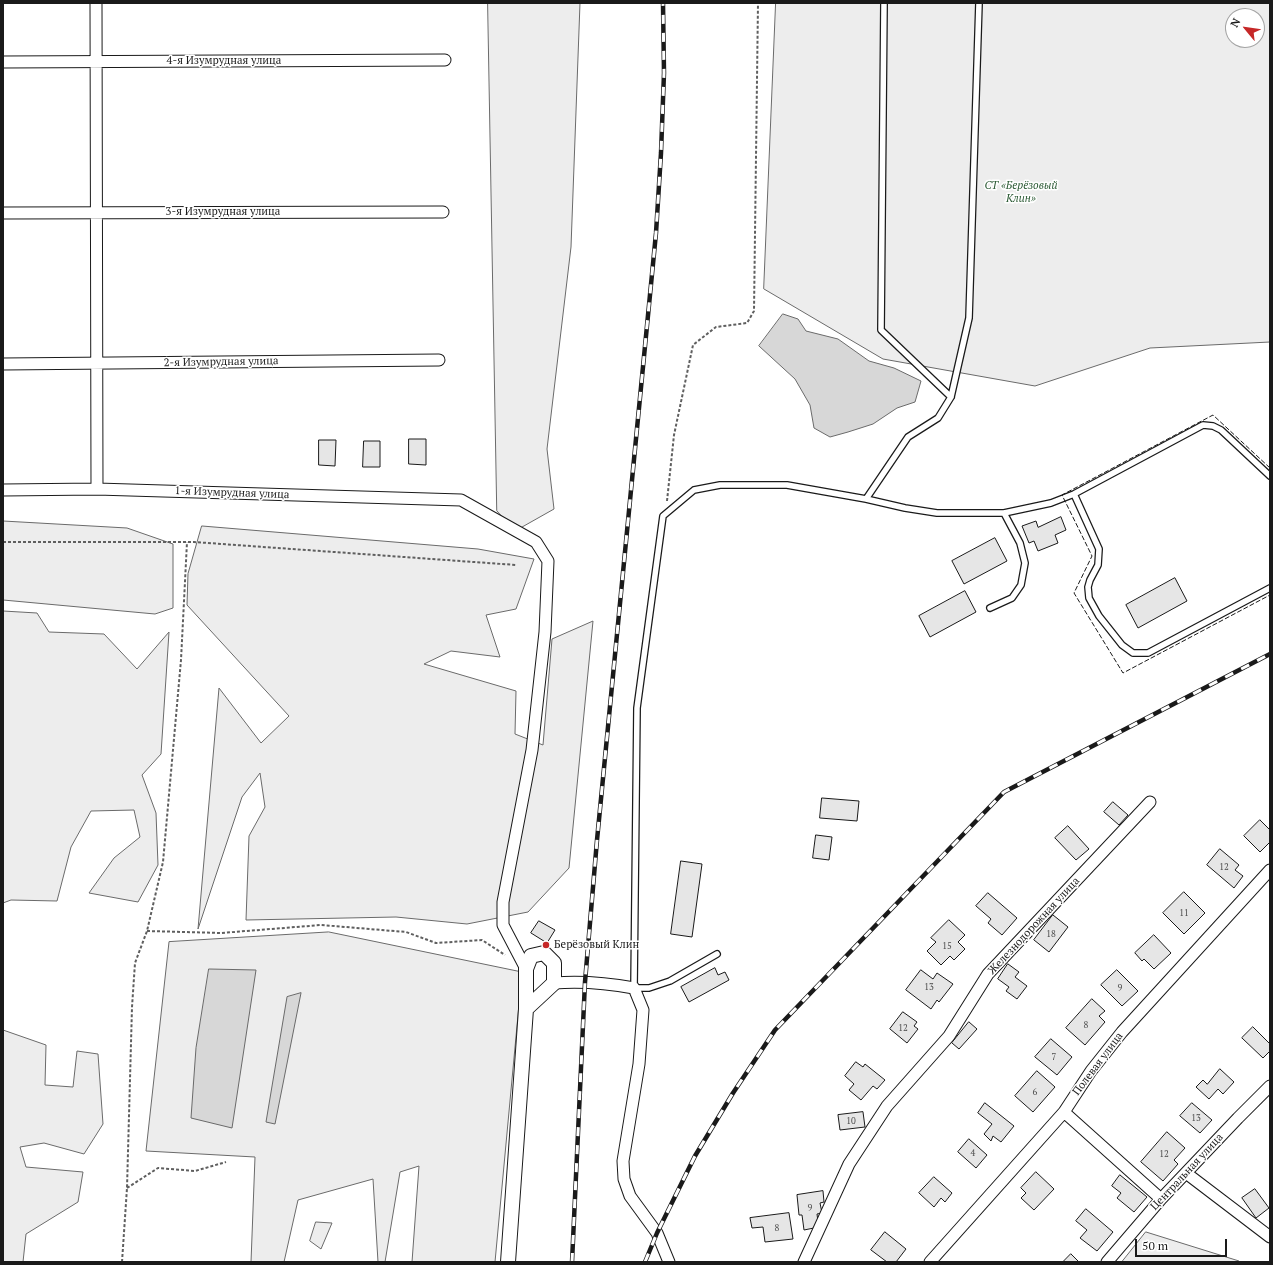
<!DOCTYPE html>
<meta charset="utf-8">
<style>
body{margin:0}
#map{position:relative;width:1273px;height:1265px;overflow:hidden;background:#fff;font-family:"PT Serif",serif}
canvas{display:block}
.frame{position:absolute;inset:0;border:4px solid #1a1a1a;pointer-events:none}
.north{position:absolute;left:1225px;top:8px;width:40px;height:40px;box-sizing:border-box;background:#fff;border:1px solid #a3a3a3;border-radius:50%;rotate:299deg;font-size:11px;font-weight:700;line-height:16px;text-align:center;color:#1a1a1a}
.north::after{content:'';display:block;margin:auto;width:14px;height:18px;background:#c62828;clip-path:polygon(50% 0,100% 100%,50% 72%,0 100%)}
.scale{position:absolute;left:1135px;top:1239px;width:92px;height:18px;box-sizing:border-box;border:2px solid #1a1a1a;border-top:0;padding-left:5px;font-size:12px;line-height:14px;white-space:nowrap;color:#1a1a1a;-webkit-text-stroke:3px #fff;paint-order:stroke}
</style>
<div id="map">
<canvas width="1273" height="1265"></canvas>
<div class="frame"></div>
<div class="north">N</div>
<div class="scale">50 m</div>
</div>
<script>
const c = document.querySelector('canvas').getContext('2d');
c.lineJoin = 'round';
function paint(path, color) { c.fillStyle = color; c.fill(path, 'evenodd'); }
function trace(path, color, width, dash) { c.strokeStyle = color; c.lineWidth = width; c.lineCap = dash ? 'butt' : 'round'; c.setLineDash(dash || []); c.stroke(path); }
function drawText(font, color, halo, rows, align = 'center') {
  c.font = font + ' "PT Serif",serif'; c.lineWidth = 3; c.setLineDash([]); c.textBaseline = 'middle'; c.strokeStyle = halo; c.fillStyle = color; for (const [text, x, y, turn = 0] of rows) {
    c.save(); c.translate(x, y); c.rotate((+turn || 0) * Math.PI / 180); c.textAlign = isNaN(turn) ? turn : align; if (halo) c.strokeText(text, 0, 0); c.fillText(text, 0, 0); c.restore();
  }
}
const built = new Path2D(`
 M488 3H580L571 247 547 449 554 509 515 531 497 511Z
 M776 3H1270V342L1150 348 1035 386 883 359 764 289ZM1233 16H1257V40H1233Z
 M3 521 127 528 173 544V608L155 614 3 600Z
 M202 526 478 549 534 559 516 609 486 615 500 657 451 651 424 664 516 691 515 734 543 745 552 639 593 621 569 868 528 912 467 924 396 917 246 920 249 836 265 807 260 773 242 797 198 929 219 688 261 743 289 716 187 605 188 574Z
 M3 611 37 613 49 632 104 634 137 669 169 632 161 754 142 775 156 813 158 865 138 902 89 893 114 858 140 837 134 810 91 811 71 847 57 901 11 900 3 903Z
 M329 932 522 972 495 1262H412L419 1166 400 1172 385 1262H378L373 1179 298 1200 284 1262H251L255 1157 146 1151 169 942Z
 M3 1030 46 1045 45 1085 73 1087 77 1051 98 1054 103 1124 84 1154 44 1143 20 1147 26 1167 83 1172 78 1202 26 1234 23 1262H3Z
 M316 1222 332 1223 321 1249 310 1241Z
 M1146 1232 1239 1261 1240 1262H1122Z`);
const water = new Path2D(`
 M783 314 798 319 806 331 838 339 869 361 894 368 921 381 915 402 897 408 873 424 848 432 830 437 814 428 810 405 795 379 759 346Z
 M209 969 256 970 232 1128 191 1118 196 1048Z
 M301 993 275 1124 266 1122 287 997Z`);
const building = new Path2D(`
 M409 439H426V465L409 464Z
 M319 440H336L335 466 319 465Z
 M364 441H380V467H363Z
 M1061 517 1066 530 1055 535 1058 543 1038 551 1034 541 1029 543 1022 526 1036 521 1038 527Z
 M995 538 1007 561 964 584 952 561Z
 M1175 578 1187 601 1138 628 1126 605Z
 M965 591 976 612 930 637 919 616Z
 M822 798 859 801 857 821 820 818Z
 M1113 802 1128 815 1119 825 1104 812Z
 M1260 820 1270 830V842L1260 852 1244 836Z
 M1068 826 1089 849 1076 860 1055 838Z
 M816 835 832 837 829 860 813 858Z
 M1220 849 1239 865 1235 870 1243 876 1234 888 1207 865Z
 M681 861 702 864 692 937 671 934Z
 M1184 892 1205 913 1184 934 1163 913Z
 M988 893 1017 918 1002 935 988 923 991 919 976 906Z
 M1053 915 1068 927 1049 952 1034 940Z
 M949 920 965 935 958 942 965 949 954 960 950 956 941 965 927 951 936 942 931 938Z
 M539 921 555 930 547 943 531 933Z
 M1154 935 1171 953 1154 969 1144 959 1142 961 1135 953Z
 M1008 964 1019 972 1015 977 1027 986 1017 999 1006 991 1009 987 998 979Z
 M715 968 718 975 725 972 729 980 689 1002 681 987Z
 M921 970 933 979 937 973 953 984 939 1002 937 1000 931 1009 906 990Z
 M1117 970 1138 991 1122 1006 1101 985Z
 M1092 999 1105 1011 1099 1016 1105 1022 1085 1045 1066 1028Z
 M903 1012 917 1022 914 1026 918 1029 907 1043 890 1029Z
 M969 1022 977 1029 959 1049 952 1043Z
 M1253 1027 1270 1044V1051L1263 1058 1242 1038Z
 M1051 1039 1072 1057 1057 1075 1035 1057Z
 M856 1062 863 1067 865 1064 885 1080 877 1089 873 1086 861 1100 849 1090 854 1084 845 1076Z
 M1220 1069 1234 1082 1223 1094 1218 1089 1209 1099 1196 1087 1203 1080 1207 1084Z
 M1037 1071 1055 1087 1033 1112 1015 1096Z
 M985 1103 1014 1126 1001 1142 993 1136 991 1141 984 1134 992 1124 978 1113Z
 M1192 1103 1212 1120 1200 1133 1180 1116Z
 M863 1112 865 1127 840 1130 838 1115Z
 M1167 1132 1185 1148 1174 1160 1178 1164 1163 1181 1141 1162Z
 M969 1139 987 1155 976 1168 958 1152Z
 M1036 1172 1054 1189 1034 1210 1021 1198 1026 1193 1021 1188Z
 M1120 1175 1147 1197 1134 1212 1117 1198 1121 1193 1112 1186Z
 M934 1177 952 1193 945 1202 941 1198 934 1207 919 1193Z
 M1255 1189 1269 1208 1256 1218 1242 1198Z
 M823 1191 824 1202 820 1203 822 1213 817 1214 818 1222 814 1228 804 1230 802 1215H799L797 1195Z
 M1086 1209 1113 1232 1097 1251 1080 1238 1087 1230 1076 1221Z
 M789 1213 793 1239 765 1242 763 1227 752 1228 750 1218Z
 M885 1232 906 1249 896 1262H887L871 1250Z
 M1071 1254 1079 1262H1063Z`);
const path = new Path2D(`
 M667 501 674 435 693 345 716 327 747 323 754 311 758 3
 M3 542H194L516 565
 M147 931 221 933 321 925 406 932 436 943 482 940 505 955
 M127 1188 158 1168 195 1171 226 1162
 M122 1262 127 1188 132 1007 135 963 147 931 163 862 181 660 187 542`);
const service = new Path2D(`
 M884 3 881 330 951 397
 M1074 494 1099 549 1098 565 1090 580 1088 587 1089 598 1099 616 1122 645 1133 653H1148L1270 588
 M866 499 908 437 938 418 951 397 969 318 979 3
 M990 608 1012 598 1021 585 1025 563 1020 543 1004 513
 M717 954 670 981 649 988H634L637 708 663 516 694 490 720 485H787L866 499 905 508 937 513H1004L1051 503 1074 494 1203 425 1213 426 1221 430 1270 476`);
const minor = new Path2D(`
 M96 3 97 489
 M3 62 445 60
 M3 213 443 212
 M3 364 439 360
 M3 490 97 489 461 500 536 542 548 561 545 632 532 750 503 902V925L526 969
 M554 983C581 981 607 983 634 988L643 1010 639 1064 623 1161 624 1179 630 1196 657 1233 669 1262
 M1064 1112 1161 1199
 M1186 1173 1270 1237
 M804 1262 849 1164 887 1106 949 1036 988 974 1150 802
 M930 1262 1064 1112 1091 1071 1122 1032 1270 870
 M1107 1262 1161 1199 1238 1118 1270 1086`);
const tertiary = new Path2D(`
 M508 1262 526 1009V969L531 956 544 953 554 963V983L526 1009`);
const rail = new Path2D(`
 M572 1262 585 982 597 840 656 233 661 153 664 73 663 3
 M645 1262 657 1233 695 1156 733 1093 775 1030 1004 792 1270 654`);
const fence = new Path2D(`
 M1270 468 1213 415 1062 495 1092 556 1074 593 1123 673 1270 595`);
const markers = [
 [546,945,4,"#c62828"]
];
const numberNames = [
 ["12",1224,867],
 ["11",1184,913],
 ["18",1051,934],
 ["15",947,946],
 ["13",929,987],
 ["9",1120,988],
 ["8",1086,1025],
 ["12",903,1028],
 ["7",1054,1057],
 ["6",1035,1092],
 ["13",1196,1118],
 ["10",851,1121],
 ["4",973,1153],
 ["12",1164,1154],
 ["9",810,1208],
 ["8",777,1228]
];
const streetNames = [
 ["4-я Изумрудная улица",224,61],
 ["3-я Изумрудная улица",223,212],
 ["2-я Изумрудная улица",221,362,-1],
 ["1-я Изумрудная улица",232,493,2],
 ["Железнодорожная улица",1034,926,-47],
 ["Полевая улица",1098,1064,-53],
 ["Центральная улица",1187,1172,-47]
];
const parkNames = [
 ["СТ «Берёзовый",1021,186],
 ["Клин»",1021,199]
];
const poiNames = [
 ["Берёзовый Клин",554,945]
];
paint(built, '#ededed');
trace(built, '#6a6a6a', 1);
paint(water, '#d7d7d7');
trace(water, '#6a6a6a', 1);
paint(building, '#e6e6e6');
trace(building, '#1a1a1a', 1);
trace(service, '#1a1a1a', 8);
trace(minor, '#1a1a1a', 13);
trace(tertiary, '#1a1a1a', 16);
trace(path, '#5f5f5f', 2, [3, 2]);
trace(service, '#fff', 5.5);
trace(minor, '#fff', 11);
trace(tertiary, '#fff', 14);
trace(rail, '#1a1a1a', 4.5);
trace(rail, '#fff', 3, [9]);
trace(fence, '#1a1a1a', 1, [5, 2]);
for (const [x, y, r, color] of markers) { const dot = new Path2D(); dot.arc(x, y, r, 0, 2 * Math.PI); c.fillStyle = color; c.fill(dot); trace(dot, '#fff', 1.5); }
drawText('9px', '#4d4d4d', null, numberNames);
drawText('11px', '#1a1a1a', '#fff', streetNames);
drawText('italic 11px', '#2b5a34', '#fff', parkNames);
drawText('11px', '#1a1a1a', '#fff', poiNames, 'left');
</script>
